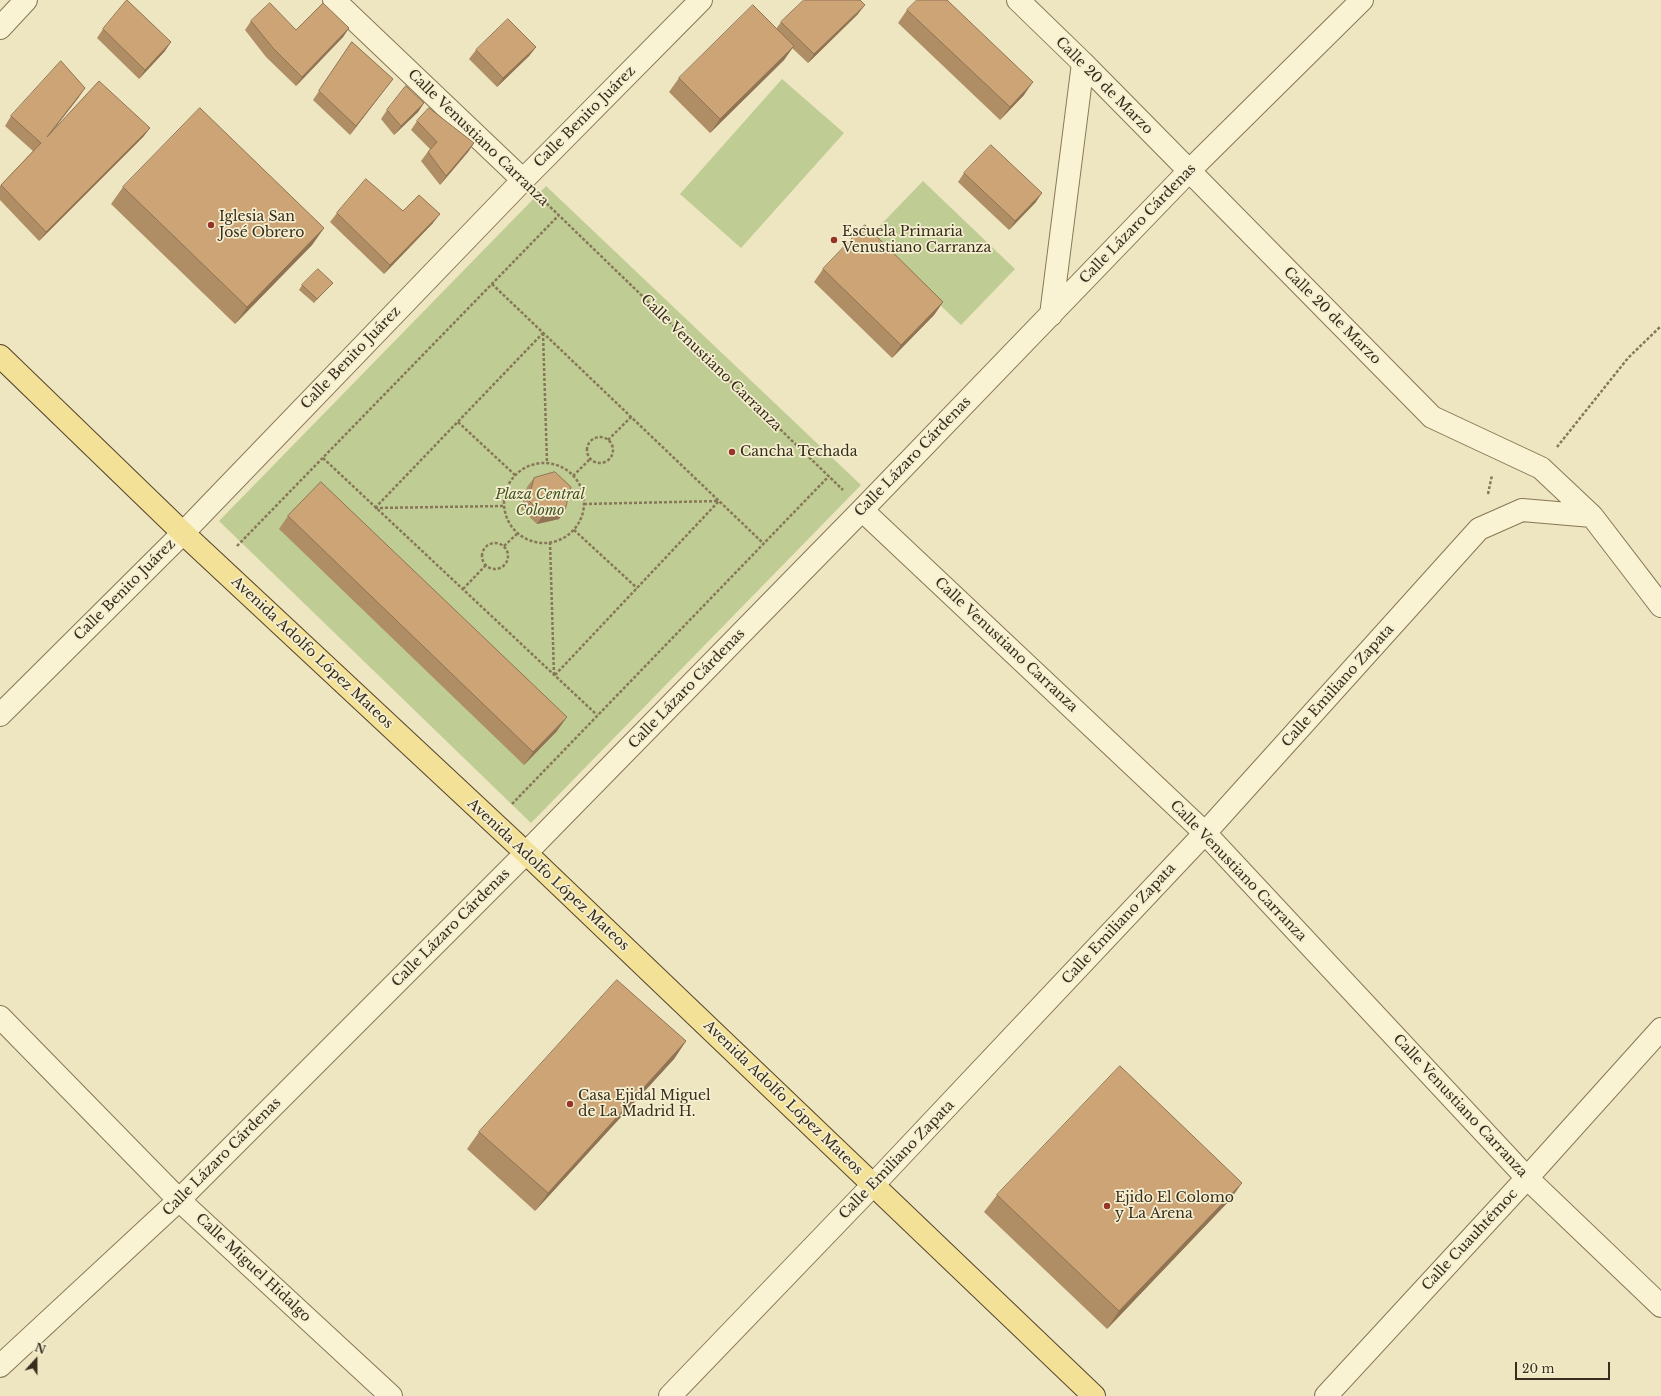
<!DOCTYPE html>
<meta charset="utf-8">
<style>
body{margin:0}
#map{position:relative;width:1661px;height:1396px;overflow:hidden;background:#eee6c0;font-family:"Libre Baskerville",serif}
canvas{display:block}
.north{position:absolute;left:16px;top:1340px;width:40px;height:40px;-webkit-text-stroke:3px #f5efd0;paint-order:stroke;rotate:21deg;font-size:11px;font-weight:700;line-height:16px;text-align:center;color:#372c1d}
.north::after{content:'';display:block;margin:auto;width:14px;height:18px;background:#372c1d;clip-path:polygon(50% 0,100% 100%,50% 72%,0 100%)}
.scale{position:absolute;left:1515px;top:1362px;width:95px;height:18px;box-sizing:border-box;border:2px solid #372c1d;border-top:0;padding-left:5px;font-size:12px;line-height:14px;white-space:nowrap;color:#372c1d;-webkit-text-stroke:3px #f5efd0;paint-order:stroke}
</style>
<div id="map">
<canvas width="1661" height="1396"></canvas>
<div class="north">N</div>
<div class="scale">20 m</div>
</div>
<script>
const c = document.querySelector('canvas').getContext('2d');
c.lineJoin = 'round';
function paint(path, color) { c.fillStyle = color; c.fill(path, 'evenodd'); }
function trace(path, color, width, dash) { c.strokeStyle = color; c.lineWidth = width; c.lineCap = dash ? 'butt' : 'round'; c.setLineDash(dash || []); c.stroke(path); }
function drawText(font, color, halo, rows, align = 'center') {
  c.font = font + ' "Libre Baskerville",serif'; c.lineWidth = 3.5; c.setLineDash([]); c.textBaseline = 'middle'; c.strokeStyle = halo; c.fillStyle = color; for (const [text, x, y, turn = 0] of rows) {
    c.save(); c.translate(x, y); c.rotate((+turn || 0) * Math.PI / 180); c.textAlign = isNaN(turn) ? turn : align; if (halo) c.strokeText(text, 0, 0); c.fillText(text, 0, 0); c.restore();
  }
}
const green = new Path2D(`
 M782 79 844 133 741 248 680 194Z
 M923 181 1015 269 961 325 869 237Z
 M546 186 861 485 531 823 219 521Z`);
const path = new Path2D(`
 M543 200 843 490
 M492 284 764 544
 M543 333 547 463
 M458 422 515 475
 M587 450a13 13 0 1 1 26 0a13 13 0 1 1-26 0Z
 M608 440 631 417
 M1557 447 1628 358 1661 326
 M323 458 597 715
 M504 503a40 40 0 1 1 80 0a40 40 0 1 1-80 0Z
 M573 476 590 459
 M1488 494 1492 475
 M584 504 719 501
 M375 508 543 333
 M375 508 504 506
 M574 530 637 588
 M550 542 554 675
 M482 556a13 13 0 1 1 26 0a13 13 0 1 1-26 0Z
 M237 546 559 215
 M504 546 518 533
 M463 589 486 565
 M555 675 719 501
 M512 804 829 476`);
const minor = new Path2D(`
 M334 0 523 180
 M1018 0 1083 63 1432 417 1541 468 1592 516 1661 606
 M0 28 26 0
 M1051 315 1083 63
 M862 510 1205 833 1527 1178 1661 1306
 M0 715 183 533 523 180 701 0
 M0 1017 179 1200 391 1396
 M0 1366 179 1200 526 853 862 510 1189 171 1362 0
 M670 1396 873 1185 1205 833 1479 529 1522 510 1592 516
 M1326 1396 1527 1178 1661 1029`);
const major = new Path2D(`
 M0 356 183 533 526 853 1094 1396`);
const wall = new Path2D(`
 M907 10 1024 95 1000 120 898 23Z
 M858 14 808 63 792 48 784 60 710 133 669 92 679 78 776 29 781 22Z
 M251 21 296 30 349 28 343 37 296 86 266 57 245 30Z
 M103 29 165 51 139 79 97 38Z
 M352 42 393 79 386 88 350 135 313 100Z
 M536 47 529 56 497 87 469 59 476 50Z
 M79 97 52 132 150 128 143 137 39 241 0 200V186L33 151 5 126 11 116Z
 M424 103 418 112 394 135 381 119 387 110Z
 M417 121 474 143 468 152 440 185 421 161 430 149 411 130Z
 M964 173 1036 202 1009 230 958 182Z
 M123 187 324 228 312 245 235 324 111 204Z
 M337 213 433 223 384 274 330 222Z
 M823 269 943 302 934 315 892 358 814 282Z
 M302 285 329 287 314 303 299 290Z
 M534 478 565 510 559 519 537 524 521 509 527 487Z
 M288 516 557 731 524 765 279 529Z
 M686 1041 674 1059 535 1211 467 1149 479 1132Z
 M997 1195 1230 1200 1107 1329 984 1212Z`);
const shadedWall = new Path2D(`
 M865 5 858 14 808 63 814 54Z
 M349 28 343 37 296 86 302 77Z
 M171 42 165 51 139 79 145 70Z
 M794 46 784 60 710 133 720 119Z
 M536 47 529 56 497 87 503 78Z
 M393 79 386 88 350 135 356 126Z
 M1033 82 1024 95 1000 120 1010 107Z
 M85 88 79 97 40 146 47 137Z
 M424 103 418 112 394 135 401 126Z
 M150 128 143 137 39 241 46 232Z
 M474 143 468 152 440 185 446 176Z
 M1042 193 1036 202 1009 230 1015 221Z
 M440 214 433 223 384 274 390 265Z
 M324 228 312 245 235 324 247 307Z
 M943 302 934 315 892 358 901 345Z
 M565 510 559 519 537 524 543 515Z
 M567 717 557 731 524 765 533 752Z
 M686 1041 674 1059 535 1211 548 1193Z
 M1242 1183 1230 1200 1107 1329 1119 1311Z`);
const building = new Path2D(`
 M127 0 171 42 145 70 103 29Z
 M804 0H860L865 5 814 54 781 22Z
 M917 0H947L1033 82 1010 107 907 10Z
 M270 3 296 30 323 3 349 28 302 77 273 48 251 21Z
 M753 5 794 46 720 119 679 78Z
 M508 19 536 47 503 78 476 50Z
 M352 42 393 79 356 126 319 91Z
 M61 61 85 88 47 137 99 81 150 128 46 232 1 185 41 143 11 116Z
 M406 86 424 103 401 126 387 110Z
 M200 108 324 228 247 307 123 187Z
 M429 108 474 143 446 176 428 152 437 142 417 121Z
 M991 145 1042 193 1015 221 964 173Z
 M366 179 403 211 419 195 440 214 390 265 337 213Z
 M865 225 943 302 901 345 823 269Z
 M318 269 333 283 317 299 302 285Z
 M555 472 571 487 565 510 543 515 528 500 534 478Z
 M321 482 567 717 533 752 288 516Z
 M617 980 686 1041 548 1193 479 1132Z
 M1120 1066 1242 1183 1119 1311 997 1195Z`);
const markers = [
 [211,225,4,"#963428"],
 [834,240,4,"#963428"],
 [732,452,4,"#963428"],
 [570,1104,4,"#963428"],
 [1107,1206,4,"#963428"]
];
const streetNames = [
 ["Calle 20 de Marzo",1104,86,45],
 ["Calle Benito Juárez",585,117,-45],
 ["Calle Venustiano Carranza",478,138,44],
 ["Calle Lázaro Cárdenas",1138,224,-46],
 ["Calle 20 de Marzo",1332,316,45],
 ["Calle Benito Juárez",351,358,-46],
 ["Calle Venustiano Carranza",711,363,44],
 ["Calle Lázaro Cárdenas",913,457,-46],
 ["Calle Benito Juárez",125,590,-45],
 ["Calle Venustiano Carranza",1006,645,43],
 ["Avenida Adolfo López Mateos",312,653,43],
 ["Calle Emiliano Zapata",1338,686,-48],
 ["Calle Lázaro Cárdenas",687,689,-46],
 ["Calle Venustiano Carranza",1238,871,46],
 ["Avenida Adolfo López Mateos",548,875,43],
 ["Calle Emiliano Zapata",1119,924,-47],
 ["Calle Lázaro Cárdenas",451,928,-45],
 ["Avenida Adolfo López Mateos",783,1098,44],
 ["Calle Venustiano Carranza",1460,1106,47],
 ["Calle Lázaro Cárdenas",222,1157,-45],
 ["Calle Emiliano Zapata",897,1160,-46],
 ["Calle Cuauhtémoc",1470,1240,-47],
 ["Calle Miguel Hidalgo",253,1268,43]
];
const poiNames = [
 ["Iglesia San",219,217],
 ["José Obrero",219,233],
 ["Escuela Primaria",842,232],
 ["Venustiano Carranza",842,248],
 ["Cancha Techada",740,452],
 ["Casa Ejidal Miguel",578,1096],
 ["de La Madrid H.",578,1112],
 ["Ejido El Colomo",1115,1198],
 ["y La Arena",1115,1214]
];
const parkNames = [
 ["Plaza Central",540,495],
 ["Colomo",540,511]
];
paint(green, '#bfcc94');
trace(minor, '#877758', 24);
trace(major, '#55442d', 24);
trace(path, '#877758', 2.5, [3, 2]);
trace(minor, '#f9f2d3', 22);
trace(major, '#f2e197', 22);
paint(wall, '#af8d65');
paint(shadedWall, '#8f7353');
paint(building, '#cca476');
trace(building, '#8f7353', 1);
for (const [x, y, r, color] of markers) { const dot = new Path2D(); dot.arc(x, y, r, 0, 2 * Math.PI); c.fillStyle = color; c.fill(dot); trace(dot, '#f5efd0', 1.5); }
drawText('14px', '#372c1d', '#f5efd0', streetNames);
drawText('14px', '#372c1d', '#f5efd0', poiNames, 'left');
drawText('italic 14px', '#415323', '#f5efd0', parkNames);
</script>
